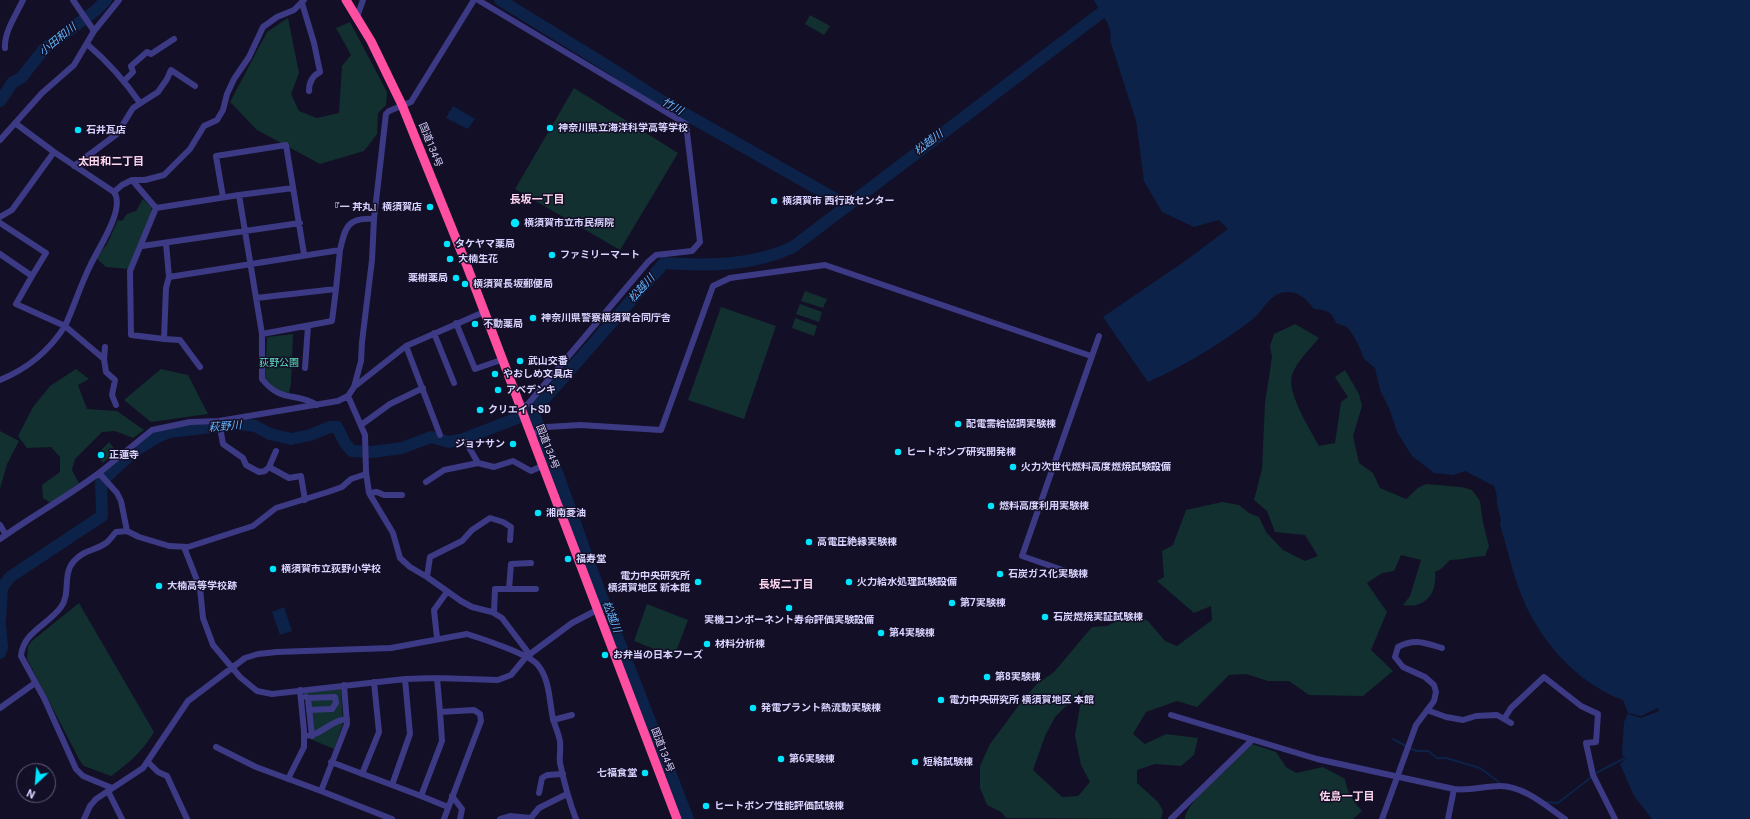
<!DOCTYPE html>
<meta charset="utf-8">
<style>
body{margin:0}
#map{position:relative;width:1750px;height:819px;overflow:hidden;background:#130f26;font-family:Roboto,sans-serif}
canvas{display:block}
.north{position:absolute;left:16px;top:763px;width:40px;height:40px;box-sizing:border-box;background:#130f26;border:1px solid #625e7d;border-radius:50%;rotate:206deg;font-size:11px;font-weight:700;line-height:16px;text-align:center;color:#d9d4ff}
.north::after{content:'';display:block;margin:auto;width:14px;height:18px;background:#00e5ff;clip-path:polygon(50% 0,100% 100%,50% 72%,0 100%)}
</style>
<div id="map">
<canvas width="1750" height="819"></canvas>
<div class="north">N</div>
</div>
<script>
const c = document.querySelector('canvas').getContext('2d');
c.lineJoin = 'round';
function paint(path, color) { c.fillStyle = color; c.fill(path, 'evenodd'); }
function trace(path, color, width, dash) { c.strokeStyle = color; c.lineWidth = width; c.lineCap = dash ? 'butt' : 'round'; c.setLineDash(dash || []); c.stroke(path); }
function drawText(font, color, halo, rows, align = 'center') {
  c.font = font + ' Roboto,"Noto Sans JP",sans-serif'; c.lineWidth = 3; c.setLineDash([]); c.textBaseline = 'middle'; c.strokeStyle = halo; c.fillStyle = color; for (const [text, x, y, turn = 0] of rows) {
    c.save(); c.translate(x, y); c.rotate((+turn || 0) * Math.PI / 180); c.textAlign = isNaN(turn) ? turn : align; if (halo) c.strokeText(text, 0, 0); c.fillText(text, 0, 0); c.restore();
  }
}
const green = new Path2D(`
 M810 15 830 26 824 35 805 24Z
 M288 18 299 73 291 94 299 111 317 118 339 113 342 66 351 55 336 28 350 22 387 92 386 105 378 113 377 134 364 151 320 164 257 130 230 102 267 32Z
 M574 88 678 153 620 250 515 189Z
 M143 199 151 207 152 212 129 269 106 267 96 258 107 244 118 220 122 221 127 214 136 211Z
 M805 291 827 299 823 308 801 301Z
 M800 304 822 312 819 322 796 314Z
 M721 307 776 326 744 419 688 400Z
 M795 318 817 326 814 336 792 328Z
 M1295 324 1319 338C1309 350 1297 361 1292 375 1286 392 1311 431 1319 446L1335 443 1341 402 1348 397 1335 377 1345 370 1359 394 1362 406 1353 436 1359 463 1373 473 1380 488 1406 499 1418 488 1426 484 1461 487 1472 490 1480 501 1483 523 1489 546 1485 556C1472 556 1463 560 1450 560L1441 569 1435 572C1437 593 1426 609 1403 605L1410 596 1421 560 1401 555 1394 571 1382 573 1367 583 1387 612 1371 650 1393 671 1363 696 1309 695 1289 681H1268L1246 674 1229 675 1197 707 1177 701 1146 712 1133 734 1145 744 1166 734 1198 738 1194 755 1181 766 1155 764 1137 770V783L1158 802 1163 811 1161 819 1006 818 1001 812 987 805 980 788V766L990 744 1022 701 1036 685 1054 672 1092 627 1107 626 1132 613 1148 621 1165 641 1177 646 1212 620 1211 606 1194 613 1157 581 1164 577 1162 551 1173 545 1186 510 1222 502 1239 505 1249 513 1259 517 1266 532 1283 550 1305 561 1318 556 1305 535 1275 532 1267 511 1254 500 1262 469 1265 403 1272 357 1270 346 1274 334ZM1083 689 1075 735 1081 765 1090 782 1078 796 1062 797 1033 770 1045 736 1055 717Z
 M293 334 291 383 289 393 277 391 265 378 267 337Z
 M76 369 89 379 78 385 87 409 117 411 144 430 133 438 115 431 102 432 75 459 72 470 79 483 51 503 43 498 42 485 60 472V457L51 447 27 448 18 436 33 407 50 386Z
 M161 369 188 375 208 414 151 422 124 400Z
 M0 431 19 441 7 464 0 489Z
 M109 442 116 451 103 463 96 455Z
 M79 603 154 732C143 751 129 763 111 776L84 766 80 761 27 659 28 646 33 640Z
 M647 604 688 620 674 657 634 641Z
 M341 689 343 724 334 749 310 739 304 693Z
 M1252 744 1276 752 1286 767 1296 773 1323 767 1345 779C1347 792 1353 801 1362 811L1353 819H1185C1184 804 1239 756 1252 744Z`);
const water = new Path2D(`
 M1094 0H1750V819H1652L1634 796 1620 764 1627 758V756L1623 757 1622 752 1624 722 1628 714 1641 718 1659 711 1658 708 1641 716 1628 713 1623 700C1578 684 1540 641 1522 597 1513 574 1507 549 1500 524 1502 517 1499 515 1498 509 1496 499 1498 497 1494 486L1465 471 1453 475 1434 473 1412 456 1397 432 1389 408 1380 390 1375 368 1364 359C1363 353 1352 332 1348 328 1345 326 1339 324 1336 323 1332 311 1326 310 1314 309 1308 301 1299 291 1287 292 1269 293 1265 309 1253 319 1220 344 1186 365 1148 382L1103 317 1185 261 1228 229 1219 220 1194 227 1162 212 1144 181 1136 121 1110 40C1114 26 1099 12 1094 0Z
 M453 106 475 119 468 129 446 118Z
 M284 607 292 631 280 635 272 612Z`);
const stream = new Path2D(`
 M1393 739 1406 746
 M1410 748 1416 751H1428L1437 758H1446L1480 768 1499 782
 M1545 802 1558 803 1598 772 1627 757`);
const river = new Path2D(`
 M500 0 606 65 657 98 848 206
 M0 101 13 82 21 78 44 49 95 11 106 0
 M0 621 2 588 10 577 102 516 101 482C122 462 142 442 169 432L238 424 255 426 270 434 291 439 310 435 330 427H337L345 443 352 451 372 452 402 448 431 437 449 442 463 439 533 412
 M0 626 2 647 0 653
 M688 819 599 590 559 478 533 412 664 263C708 266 753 266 793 247L1101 13`);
const minor = new Path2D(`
 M73 0 94 31
 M478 0 686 124 700 242 692 251 656 255 648 262 528 404 520 408
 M302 3 314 43 320 72C312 76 309 82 309 91
 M357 17 363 0
 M87 44C108 62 125 81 140 103
 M5 48C4 32 16 15 23 0
 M124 81 133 72 131 66 147 52 151 54 174 39
 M15 123 54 152 114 192 122 185 132 180 156 208
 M0 140 42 93 74 65 94 31 119 0
 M74 166 117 134 133 108 158 92 167 79 171 70 195 86
 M132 180H145L164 175 190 149 204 126 217 120 223 110 227 94 234 79 249 57 263 27 277 17 294 10 304 0
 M239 195 293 188
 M223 197 216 156 286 145 304 254
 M156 208 130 271 131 335 164 339 166 288 169 277 340 250C345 227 348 217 374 219
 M156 208 239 195 262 334V379C282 404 295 391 317 405
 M0 217 12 210 54 152
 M0 223 46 253 32 276
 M166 243 169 277
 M142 246 300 223
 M0 254 32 276 16 304 65 326C74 307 80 286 90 266 97 250 126 209 114 192
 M256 298 336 289 340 250
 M456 323 475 369 501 360
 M434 333 454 383
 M262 334 332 321 336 289
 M164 339 180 340 200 367
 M406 346 440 435
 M104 359 105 347
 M305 368 308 326
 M0 380C27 369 49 351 65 326L104 359 106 372 115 380 112 395 116 405
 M354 387 361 361 362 342 372 260 374 219 386 114 389 111 411 102 474 0
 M348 396 365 435 366 472 369 493 393 533 400 558 410 567 427 577 461 601 472 607 492 612 502 618 530 655
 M219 421 223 444 243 458 246 465 259 472 265 471 269 467 289 478 301 476 305 500
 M361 425 390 404 423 388
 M531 435 547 427 580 425 661 430 713 286 730 278 825 265 1091 356
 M466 442 478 463
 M269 467 276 451
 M366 474 351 479 342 487 328 492 276 508 253 526 188 547 169 546 139 537 127 531 121 501 117 493 99 473 152 430 190 422 219 421 338 401 348 396 354 387 406 346 484 312
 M426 482 444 470 478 463 494 467 513 461 531 471 542 466
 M369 493 377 492 384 495H402
 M0 525 6 535
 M0 539C32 516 67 497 99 473
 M184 547 200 588 203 618 213 645 240 677 257 691 272 694 405 679 437 678 498 680 511 675 526 657 572 623 597 610
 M1080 576 1022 556 1099 336
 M427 577 430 557 462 541 472 530 490 518 503 522 511 527 510 540
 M509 589 511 564 531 563
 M494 613 495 589H536
 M437 638 434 610 447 592
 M437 678 440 712 474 710 480 714 481 721 444 819
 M405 679 410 734 392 785 421 796
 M344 685 347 724 321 791 392 819
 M306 697 308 698 312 736
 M308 698 335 697 336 703 332 709 309 710
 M0 708 35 683
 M1427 710 1446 717 1463 720 1476 716 1497 715 1511 723
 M440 712 442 741 421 796 448 807
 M1171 715 1317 759 1454 789 1448 819
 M1504 719 1511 708 1544 677 1581 706 1598 714 1596 742 1586 743 1593 775 1615 819
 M553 720 572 715
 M304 736C322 736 328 721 347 719
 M216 747 256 767 321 791
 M148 762 158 772 167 776 187 819
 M331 762 392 785
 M362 774 379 732 374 682
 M288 779 304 747V731L300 690
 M112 788 83 776 76 769 44 698 21 656C23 632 48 625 61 607 71 594 62 574 74 561 85 549 95 551 106 543 110 540 113 535 116 532L127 531
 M1454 789C1470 791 1484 786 1500 786 1524 786 1546 806 1565 819
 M108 791 122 819
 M539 793 542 778 547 775 563 774
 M452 796 462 809 460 819
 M84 819 90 806 96 799 143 768 188 701 245 658 258 654 277 652 391 648 467 634C480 638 528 654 537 664 550 679 549 700 553 719 555 726 559 734 560 742 561 749 559 756 560 763 564 782 569 801 576 819
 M500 819 510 816 530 818
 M530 819 539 808 567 794
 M1171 819 1252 740
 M1382 819 1416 725 1434 701 1436 692 1434 685 1425 677 1403 667 1395 657 1398 647C1415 638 1425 643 1442 648`);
const highway = new Path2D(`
 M346 0 371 41 402 105 467 266 677 819`);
const markers = [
 [550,128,4,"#00e5ff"],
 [78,130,4,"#00e5ff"],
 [774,201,4,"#00e5ff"],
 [430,207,4,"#00e5ff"],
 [515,223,5,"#00e5ff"],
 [447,244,4,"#00e5ff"],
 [552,255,4,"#00e5ff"],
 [450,259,4,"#00e5ff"],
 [456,278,4,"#00e5ff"],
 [465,284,4,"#00e5ff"],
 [533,318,4,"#00e5ff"],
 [475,324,4,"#00e5ff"],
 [520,361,4,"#00e5ff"],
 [495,374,4,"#00e5ff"],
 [498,390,4,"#00e5ff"],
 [480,410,4,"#00e5ff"],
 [958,424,4,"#00e5ff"],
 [513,444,4,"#00e5ff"],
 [898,452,4,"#00e5ff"],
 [101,455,4,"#00e5ff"],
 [1013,467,4,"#00e5ff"],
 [991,506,4,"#00e5ff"],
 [538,513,4,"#00e5ff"],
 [809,542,4,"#00e5ff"],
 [568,559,4,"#00e5ff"],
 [273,569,4,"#00e5ff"],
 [1000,574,4,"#00e5ff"],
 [698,582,4,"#00e5ff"],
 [849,582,4,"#00e5ff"],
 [159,586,4,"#00e5ff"],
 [952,603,4,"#00e5ff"],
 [789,608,4,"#00e5ff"],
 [1045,617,4,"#00e5ff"],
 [881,633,4,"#00e5ff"],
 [707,644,4,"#00e5ff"],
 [605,655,4,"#00e5ff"],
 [987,677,4,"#00e5ff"],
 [941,700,4,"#00e5ff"],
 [753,708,4,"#00e5ff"],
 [781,759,4,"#00e5ff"],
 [915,762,4,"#00e5ff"],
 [645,773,4,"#00e5ff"],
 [706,806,4,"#00e5ff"]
];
const poiNames = [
 ["神奈川県立海洋科学高等学校",558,128],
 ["石井瓦店",86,130],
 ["横須賀市 西行政センター",782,201],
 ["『一 丼丸』横須賀店",422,207,"right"],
 ["横須賀市立市民病院",524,223],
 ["タケヤマ薬局",455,244],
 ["ファミリーマート",560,255],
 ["大楠生花",458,259],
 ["薬樹薬局",448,278,"right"],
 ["横須賀長坂郵便局",473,284],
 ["神奈川県警察横須賀合同庁舎",541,318],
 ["不動薬局",483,324],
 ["武山交番",528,361],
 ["やおしめ文具店",503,374],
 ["アベデンキ",506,390],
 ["クリエイトSD",488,410],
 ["配電需給協調実験棟",966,424],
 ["ジョナサン",505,444,"right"],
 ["ヒートポンプ研究開発棟",906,452],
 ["正蓮寺",109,455],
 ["火力次世代燃料高度燃焼試験設備",1021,467],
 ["燃料高度利用実験棟",999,506],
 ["湘南菱油",546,513],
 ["高電圧絶縁実験棟",817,542],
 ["福寿堂",576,559],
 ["横須賀市立荻野小学校",281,569],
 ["石炭ガス化実験棟",1008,574],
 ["電力中央研究所",690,576,"right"],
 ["横須賀地区 新本館",690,588,"right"],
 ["火力給水処理試験設備",857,582],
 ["大楠高等学校跡",167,586],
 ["第7実験棟",960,603],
 ["石炭燃焼実証試験棟",1053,617],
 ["実機コンポーネント寿命評価実験設備",789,620,"center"],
 ["第4実験棟",889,633],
 ["材料分析棟",715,644],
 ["お弁当の日本フーズ",613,655],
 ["第8実験棟",995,677],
 ["電力中央研究所 横須賀地区 本館",949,700],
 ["発電プラント熱流動実験棟",761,708],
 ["第6実験棟",789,759],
 ["短絡試験棟",923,762],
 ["七福食堂",637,773,"right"],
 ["ヒートポンプ性能評価試験棟",714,806]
];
const streetNames = [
 ["国道134号",430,145,68],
 ["国道134号",547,447,69],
 ["国道134号",662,750,69]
];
const parkNames = [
 ["荻野公園",279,363]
];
const waterNames = [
 ["小田和川",58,40,-39],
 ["竹川",672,107,29],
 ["松越川",929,143,-37],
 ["松越川",642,289,-48],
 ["萩野川",225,427,-4],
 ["松越川",611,617,69]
];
const neighbourhoodNames = [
 ["太田和二丁目",111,162],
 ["長坂一丁目",537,200],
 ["長坂二丁目",786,585],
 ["佐島一丁目",1347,797]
];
paint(green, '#12302f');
paint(water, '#0c2248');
trace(stream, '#0c2248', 2);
trace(river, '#0c2248', 12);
trace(minor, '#3d3a85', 6);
trace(highway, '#ff4fa3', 9);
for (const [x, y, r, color] of markers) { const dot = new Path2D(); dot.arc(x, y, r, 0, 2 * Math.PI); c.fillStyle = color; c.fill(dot); trace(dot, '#130f26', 1.5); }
drawText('bold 10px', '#d9d4ff', '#130f26', poiNames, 'left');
drawText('10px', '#d9d4ff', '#130f26', streetNames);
drawText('10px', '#5fe0c0', '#130f26', parkNames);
drawText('italic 11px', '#62b6ff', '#130f26', waterNames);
drawText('bold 11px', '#ffd6f0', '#130f26', neighbourhoodNames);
</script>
